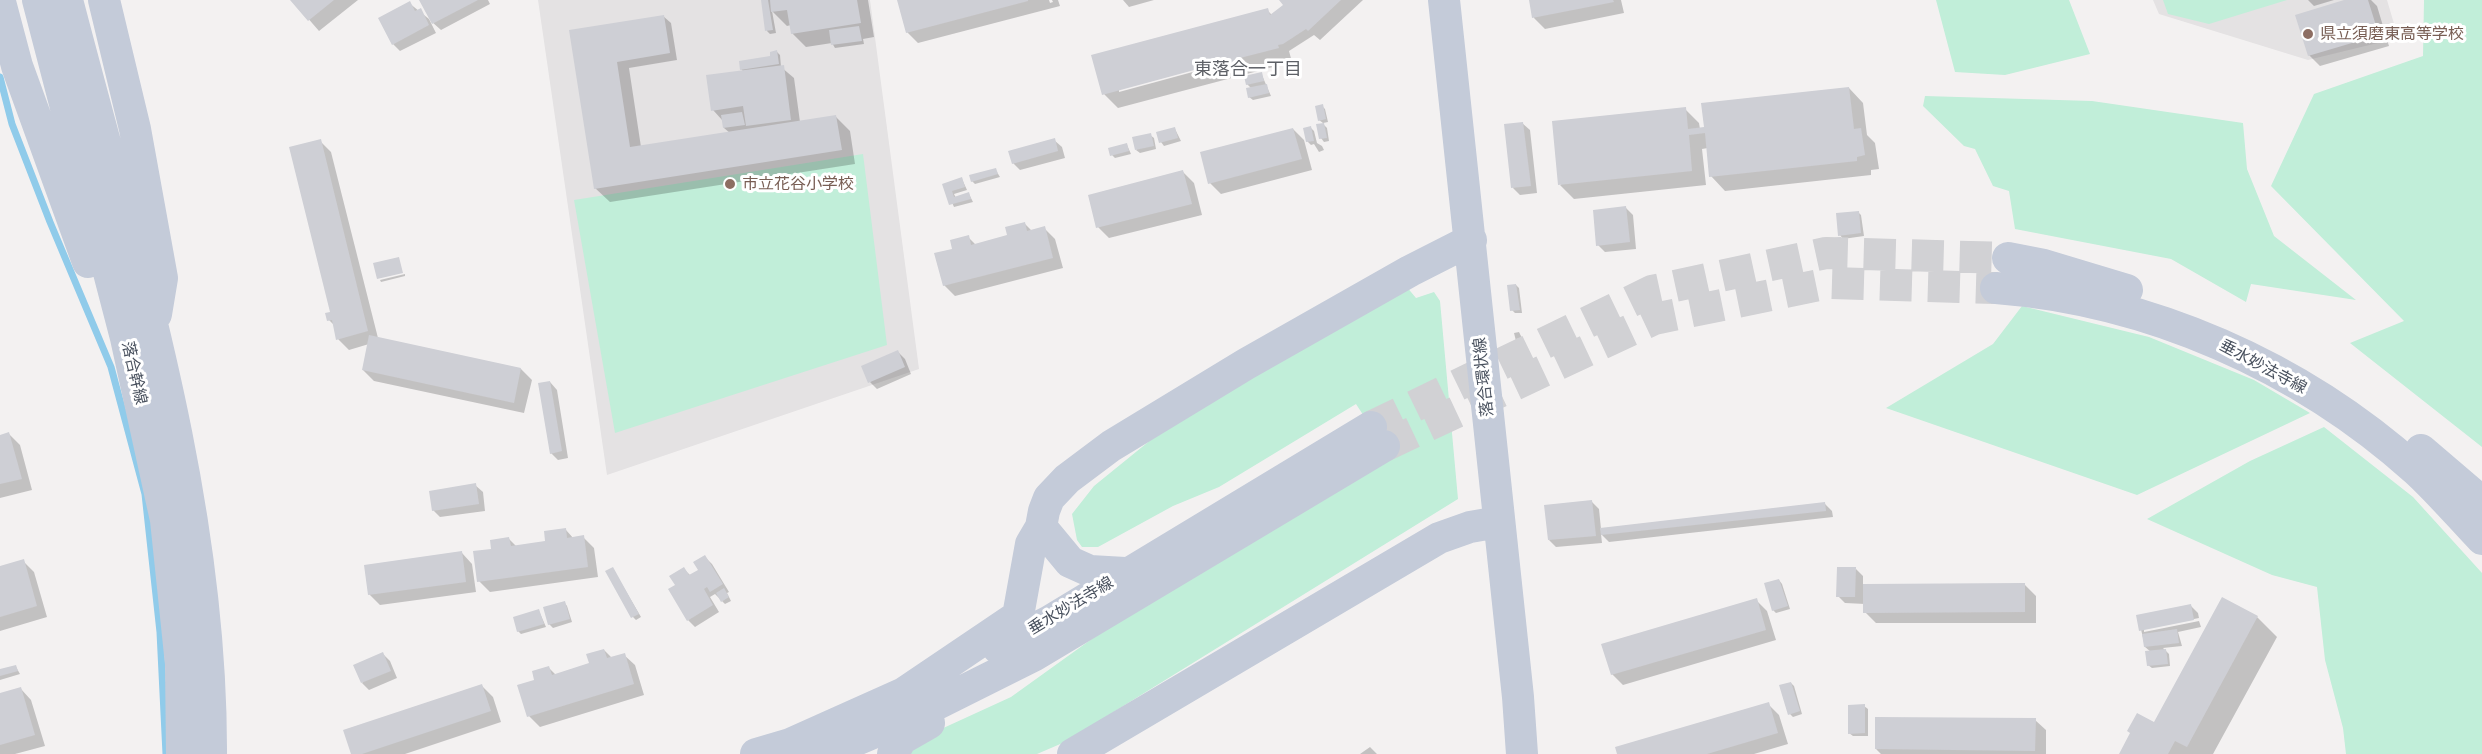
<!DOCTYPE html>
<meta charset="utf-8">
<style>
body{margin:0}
canvas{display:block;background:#f3f1f1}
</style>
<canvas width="2482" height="754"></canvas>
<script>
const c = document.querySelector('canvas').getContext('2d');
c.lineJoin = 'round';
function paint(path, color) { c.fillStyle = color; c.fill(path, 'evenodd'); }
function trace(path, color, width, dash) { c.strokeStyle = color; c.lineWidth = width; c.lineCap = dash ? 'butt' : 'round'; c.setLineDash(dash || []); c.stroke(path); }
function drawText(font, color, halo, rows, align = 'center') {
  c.font = font + ' Figtree,"Noto Sans JP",sans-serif'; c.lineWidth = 6; c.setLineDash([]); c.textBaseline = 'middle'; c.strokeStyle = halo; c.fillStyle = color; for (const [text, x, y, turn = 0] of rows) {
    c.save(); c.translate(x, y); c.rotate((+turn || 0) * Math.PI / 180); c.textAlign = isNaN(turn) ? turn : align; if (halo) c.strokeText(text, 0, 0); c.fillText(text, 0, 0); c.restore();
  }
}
const education = new Path2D(`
 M538 0H870L919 369 607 475Z
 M2153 0H2387L2395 27 2390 40 2308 60 2159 14Z`);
const green = new Path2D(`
 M1936 0H2069L2090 54 2005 75 1955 72Z
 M2163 0H2287L2209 24 2168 14Z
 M2424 0H2482V447L2350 343 2404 321 2271 186 2314 94 2423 56Z
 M1925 96 2092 101 2243 123 2247 169 2274 236 2356 300 2251 284 2246 302 2171 259 2015 229 2009 191 1993 186 1975 149 1964 146 1923 106Z
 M863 154 887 345 615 433 574 200Z
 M1406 286 1416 298 1434 292 1440 301 1458 499 1065 742 1037 754H907L915 741 1011 697 1146 600 1371 427 1356 404 1219 487 1173 506 1098 547H1082L1077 540 1072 514 1094 486 1163 430Z
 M2022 306 2149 337 2254 380 2310 413 2137 495 1886 408 1993 344Z
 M2324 427 2413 497 2482 573V754H2346L2343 728 2325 660 2317 587 2272 575 2147 519 2250 461Z`);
const shadow = new Path2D(`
 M292 0H358L319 31Z
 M421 0H488L490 4 441 30 432 22Z
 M763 0H868L874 37 863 39 864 44 835 48 832 43 806 47 792 33 791 25 787 26 772 11 776 33 770 34 767 31Z
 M901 0H1049L1050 3 1053 2 1052 0H1058L1060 6 918 43 907 32Z
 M1123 0H1154L1129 7Z
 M1282 0H1363L1320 40 1314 35 1289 51 1292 62 1118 108 1104 94 1267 10 1272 15 1290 14ZM1200 67V70L1119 92V89Z
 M1530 0H1621L1624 13 1545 29 1534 18Z
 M2308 0H2334L2314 6Z
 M2350 0H2371L2377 6 2389 46 2320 66 2309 55Z
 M409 3 429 19 436 33 400 51 393 44Z
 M663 16 671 23 677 60 629 68 641 147 730 133 724 128 723 121 713 110 744 72 741 69 772 58 777 52 780 55 781 67 794 78 800 122 836 117 850 131 855 164 610 202 595 188 571 32Z
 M1261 73 1271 96 1253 100 1249 97 1252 89 1247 84Z
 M1849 88 1863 103 1867 135 1875 143 1879 169 1871 170V175L1725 191 1711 176 1708 148 1702 149 1706 185 1574 199 1560 185 1685 109 1699 123 1700 129Z
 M1322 106 1325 109 1328 122 1323 123 1319 120Z
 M1522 123 1530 130 1537 193 1520 195 1513 188Z
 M1323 124 1327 128 1329 141 1324 142 1321 138Z
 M1311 128 1314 131 1317 143 1322 146 1324 150 1319 152 1314 144 1311 145 1307 141Z
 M1175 129 1181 141 1164 146 1161 142Z
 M1293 129 1304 140 1312 170 1221 194 1210 183Z
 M1150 135 1154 138 1156 149 1140 153 1136 150Z
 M1054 140 1062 147 1065 158 1020 170 1013 163Z
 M320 141 331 152 378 338 521 369 532 380 524 413 374 381 363 370 369 344 349 350 338 339 335 326 329 320 332 313Z
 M1127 145 1131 154 1115 158 1112 155Z
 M995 169 1000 177 975 184 972 181Z
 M1183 172 1194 183 1202 215 1109 238 1098 227Z
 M962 179 967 190 954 194 956 198 969 194 973 202 954 207 944 185Z
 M1626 208 1633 215 1636 249 1605 252 1598 245Z
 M1858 212 1861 215 1864 236 1843 239 1840 235Z
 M1024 223 1032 231 1044 228 1055 239 1063 268 955 296 944 285 968 237 976 245 1009 236Z
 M1840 239 1844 247 1833 248 1829 245Z
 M1823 240 1826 244 1827 249 1822 250 1819 246 1818 241Z
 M405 274V276L381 282 380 280Z
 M1516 285 1519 288 1522 313H1515L1512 310Z
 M1519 332 1522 338 1516 339V341L1514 333Z
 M898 352 905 359 911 374 877 389 870 382Z
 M550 382 557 390 568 458 558 460 551 453Z
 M9 434 20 445 32 490 0 498V436Z
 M475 485 483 492 485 511 440 517 433 510Z
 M1592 502 1599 509 1601 529 1825 504 1832 511 1833 517 1609 542 1601 534 1602 543 1556 547 1549 540Z
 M566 530 574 539 583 537 594 548 598 577 490 592 479 581 493 550 509 539 517 547 547 542Z
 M462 553 472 564 476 592 380 605 369 594Z
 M705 557 712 564 729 592 727 593 731 601 725 604 715 594 710 597 719 612 695 627 688 620 677 586 684 569 691 576 700 570Z
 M23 561 34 572 47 617 0 631V567Z
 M613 569 641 617 636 620 633 617Z
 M1856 569 1863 576V585H2025L2036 596V623H1876L1865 612V604L1845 603 1838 596Z
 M1779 580 1782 584 1790 609 1776 613 1773 610Z
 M1756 600 1767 611 1776 640 1623 685 1612 674Z
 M564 602 567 606 572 622 553 628 549 624Z
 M2191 606 2198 613 2199 618 2144 629V632L2199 621 2201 627 2178 632 2182 646 2163 648 2169 654 2170 666 2152 668 2148 665 2147 653 2151 652 2145 647 2138 616Z
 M539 611 546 627 521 634 518 631Z
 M2257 617 2277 637 2213 754H2120L2132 734 2155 725Z
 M604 650 612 658 624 655 635 665 644 695 540 727 529 716 536 681 549 668 556 675 591 664Z
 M383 654 390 661 397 678 369 690 362 683Z
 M16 667 20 674 0 680V671Z
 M1791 683 1794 686 1802 714 1793 717 1790 714Z
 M482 686 493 697 501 722 405 754H353Z
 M21 689 31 700 45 746 15 754H0V695Z
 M1768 704 1779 715 1788 744 1754 754H1619Z
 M1864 706 1868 709V736H1853L1849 733Z
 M2035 720 2046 730V754H1881L1876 749Z
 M1370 747 1377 754H1360Z`);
const stream = new Path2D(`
 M0 77 12 124 50 222 111 367 145 494 160 632 166 754`);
const building = new Path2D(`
 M290 0H334L308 21Z
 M419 0H478L432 24Z
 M761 0H768L773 30 765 31Z
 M770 0H857L861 23 791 34 787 10 771 12Z
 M897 0H1028V1L906 33Z
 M1279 0H1341L1308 31 1306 29 1283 44 1278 45 1279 48 1236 59 1239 70 1201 80 1198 69 1102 95 1091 55 1268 8 1270 15 1283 5Z
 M1529 0H1613L1614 2 1532 18Z
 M2344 0H2368L2379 35 2308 56 2295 15Z
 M410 1 415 11 421 8 429 25 392 45 378 18Z
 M664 15 670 53 617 62 630 147 836 115 842 150 594 189 569 30Z
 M859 26 862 41 831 45 829 30Z
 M777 50 779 64 740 70 739 61 770 56V52Z
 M784 65 791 120 746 126 743 106 711 111 706 75Z
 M1262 72 1264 81 1246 85 1244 76Z
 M1267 84 1269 93 1248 98 1246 88Z
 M1849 87 1854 129 1861 128 1865 155 1857 157V161L1709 177 1705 133 1689 135 1692 171 1558 185 1552 121 1686 107 1688 129 1704 127 1701 103Z
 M1323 104 1326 119 1318 121 1315 106Z
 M742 112 745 125 723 128 721 115Z
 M1523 122 1531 186 1511 188 1504 124Z
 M1324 123 1327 138 1319 139 1316 124Z
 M1311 126 1314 141 1306 142 1303 128Z
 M1175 127 1178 138 1159 143 1156 132Z
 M1293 128 1302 159 1208 184 1200 152Z
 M1151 133 1154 146 1135 150 1132 137Z
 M1055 138 1058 151 1012 164 1008 151Z
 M321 139 368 331 336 340 332 320 327 321 325 313 330 312 289 147Z
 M1127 143 1129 151 1110 156 1108 148Z
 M996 168 998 174 971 182 969 175Z
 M1183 170 1192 204 1096 228 1088 195Z
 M962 177 965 187 952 191 954 197 969 192 971 199 949 205 942 184Z
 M1626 206 1630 242 1596 246 1593 210Z
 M1859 211 1861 233 1838 236 1836 213Z
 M1025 222 1027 231 1045 226 1053 258 943 286 934 253 952 249 950 240 969 235 971 245 1007 235 1005 227Z
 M1841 237V245L1828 246 1827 239Z
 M399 257 403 273 377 279 373 263Z
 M1516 284 1520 310 1510 311 1507 285Z
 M369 335 521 368 514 403 362 370Z
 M898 350 905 367 868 383 861 366Z
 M550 381 562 451 550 454 538 383Z
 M9 432 22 479 0 484V435Z
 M476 483 479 504 432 511 429 491Z
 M1592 500 1596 536 1548 540 1544 505Z
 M1825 502 1826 511 1601 535 1600 528Z
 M566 528 567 538 584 535 588 567 477 582 473 551 491 549 490 540 509 537 511 546 545 541 544 531Z
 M462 551 466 582 368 595 364 565Z
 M705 555 723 584 710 592 707 587 704 589 713 605 687 621 668 589 675 585 669 576 684 567 689 575 698 570 693 562Z
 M24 559 37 606 0 617V566Z
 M613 567 639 614 631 618 605 571Z
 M1837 567H1856L1855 597H1836Z
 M1779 579 1788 606 1772 611 1764 583Z
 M2025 583V612L1863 613V584Z
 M724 588 729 597 721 602 716 593Z
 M2222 597 2258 616 2187 747 2175 741 2168 754H2119L2130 733 2127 731 2137 713 2154 722Z
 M1757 598 1766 630 1611 675 1601 644Z
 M565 601 570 619 548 625 543 607Z
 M2191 604 2194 620 2139 631 2136 615Z
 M539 609 544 624 517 632 513 617Z
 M2177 629 2179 643 2144 647 2142 634Z
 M604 649 607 658 625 653 634 684 527 717 517 685 534 680 532 671 549 666 552 675 589 663 586 654Z
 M2166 649 2168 664 2147 666 2145 651Z
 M383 652 391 671 361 683 353 665Z
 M16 665 18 671 0 676V669Z
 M1791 682 1800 711 1788 715 1779 685Z
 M482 684 491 711 362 754H351L343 730Z
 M21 687 35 735 0 745V693Z
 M1769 702 1778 733 1707 754H1617L1615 747Z
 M1865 704V733L1848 734V705Z
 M1875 717 2036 718 2035 751 1875 749Z`);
const secondaryTunnel = new Path2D(`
 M1371 427 1652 291 1826 253 2008 258
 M1384 446 1654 319 1829 283 1996 288`);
const secondary = new Path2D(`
 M38 0 126 338 166 520 181 664 182 754
 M67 0C131 247 212 496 211 754
 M104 0 135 129 162 278 156 314
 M1444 0 1518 697 1522 754
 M0 2 17 66 88 262
 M2008 258 2044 265 2127 290
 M1996 288C2150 300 2300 366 2416 470 2439 491 2460 516 2482 539
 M2421 450 2482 502
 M1041 527 1070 562 1090 571 1125 573
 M998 648 1050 621 1371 427
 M904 693 1018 616 1031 544 1041 527 1044 511 1049 498 1067 479 1111 446 1246 364 1410 271 1471 240
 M756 754 790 744 924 684
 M823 754 913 716 1033 656 1384 446
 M893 754 901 739 929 723
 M1073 754 1439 538 1470 527 1499 522`);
const markers = [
 [2308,34,6,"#8d6e63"],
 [730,184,6,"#8d6e63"]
];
const educationNames = [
 ["県立須磨東高等学校",2320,34],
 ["市立花谷小学校",742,184]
];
const streetNames = [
 ["垂水妙法寺線",2263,367,28],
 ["落合幹線",134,373,77],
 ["落合環状線",1484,377,-96],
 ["垂水妙法寺線",1071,606,-31]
];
const neighbourhoodNames = [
 ["東落合一丁目",1248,70]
];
paint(education, '#e4e2e3');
paint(green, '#c1eed9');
paint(shadow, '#0003');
trace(stream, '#90cbea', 7);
paint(building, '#cecfd5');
trace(secondaryTunnel, '#d1d1d4', 32, [32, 16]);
trace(secondary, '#c4cbd9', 32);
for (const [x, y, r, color] of markers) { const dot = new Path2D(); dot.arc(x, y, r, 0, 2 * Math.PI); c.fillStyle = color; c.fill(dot); trace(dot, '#fff', 2); }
drawText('16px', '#785e54', '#fff', educationNames, 'left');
drawText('16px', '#49515e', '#fff', streetNames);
drawText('18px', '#5d6066', '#fff', neighbourhoodNames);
</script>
